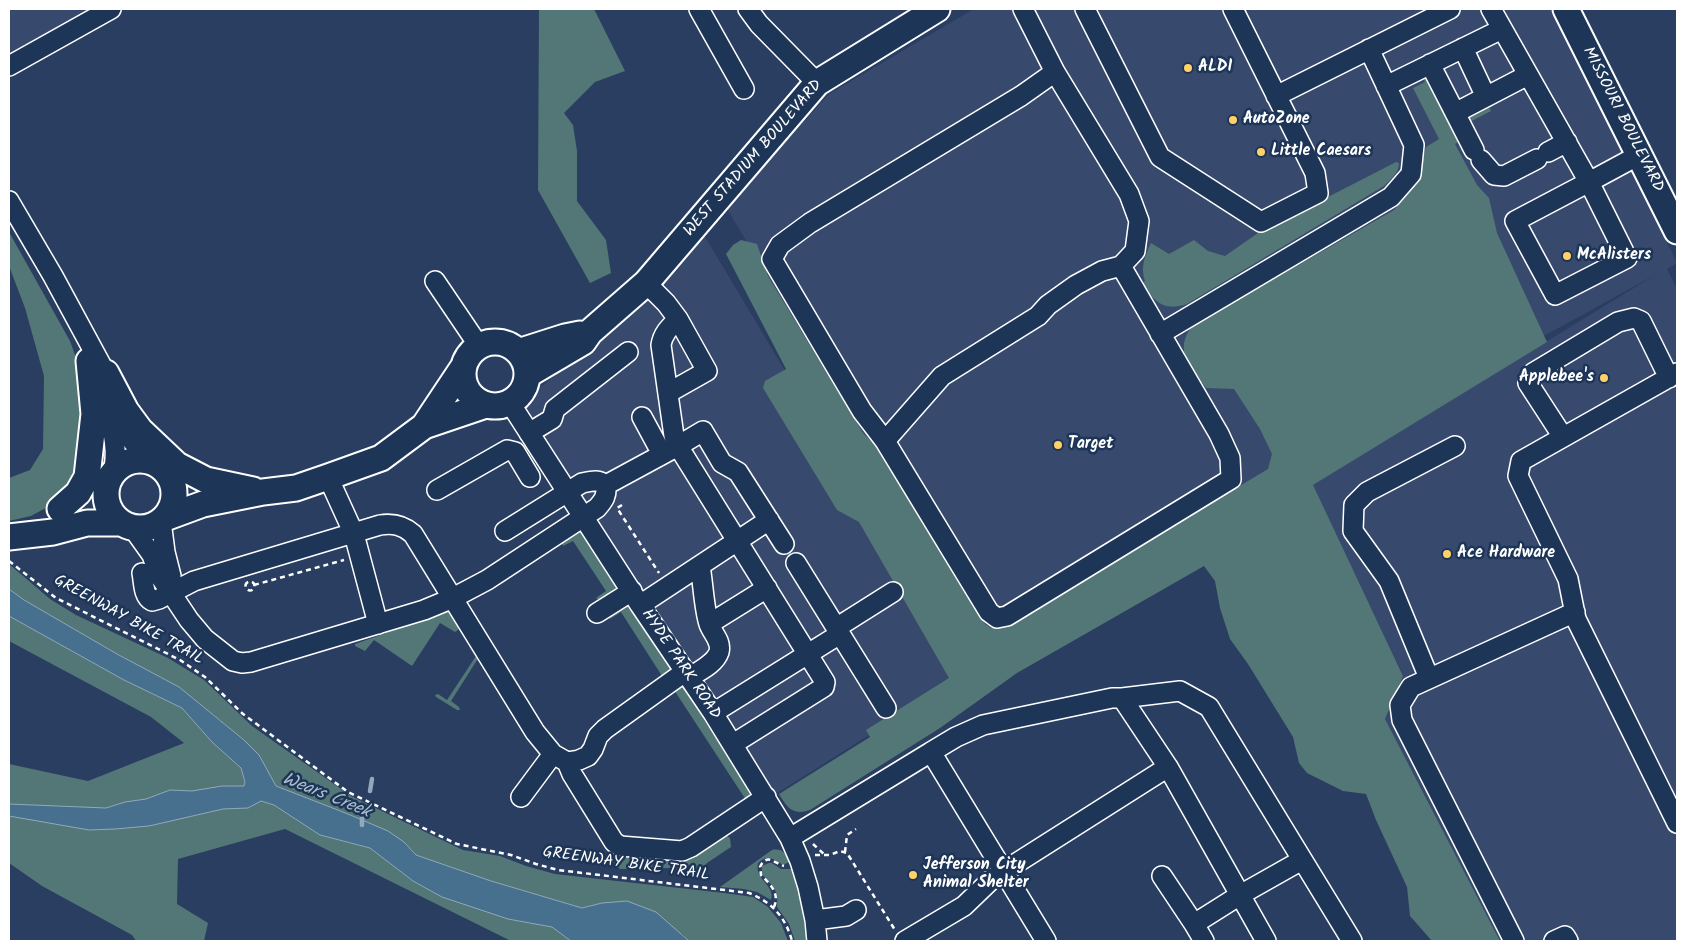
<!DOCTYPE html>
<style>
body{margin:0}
#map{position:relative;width:1686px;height:950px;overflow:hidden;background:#293e61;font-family:Kalam,sans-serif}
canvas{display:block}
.frame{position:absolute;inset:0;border:10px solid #fff;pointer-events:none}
</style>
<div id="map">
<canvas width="1686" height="950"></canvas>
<div class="frame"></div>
</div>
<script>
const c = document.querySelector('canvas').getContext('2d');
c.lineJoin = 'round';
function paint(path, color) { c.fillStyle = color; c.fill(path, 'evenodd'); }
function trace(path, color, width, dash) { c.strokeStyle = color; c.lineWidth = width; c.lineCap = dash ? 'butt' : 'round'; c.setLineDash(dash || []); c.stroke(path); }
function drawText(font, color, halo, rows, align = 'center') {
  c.font = font + ' Kalam,sans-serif'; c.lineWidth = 5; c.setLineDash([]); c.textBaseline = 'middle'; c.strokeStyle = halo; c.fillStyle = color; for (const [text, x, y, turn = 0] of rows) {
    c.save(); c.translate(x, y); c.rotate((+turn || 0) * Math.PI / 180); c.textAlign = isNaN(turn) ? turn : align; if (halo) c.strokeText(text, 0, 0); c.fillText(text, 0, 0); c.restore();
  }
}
const built = new Path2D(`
 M9 9H94L9 57Z
 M974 9H1552L1677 263 1667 269 1677 289V941H1500L1385 719 1403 675 1312 485 1655 275 986 642 726 207 829 94Z
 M704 235 966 674 774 795 523 403 644 297Z`);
const green = new Path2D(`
 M539 9H594L625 71 595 82 564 113 573 125 577 151V201L606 240 611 273 590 283 538 190Z
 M1420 73H1424L1442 105 1487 103 1491 111 1458 128 1464 138 1455 144 1477 185 1489 198 1497 233 1547 342 1313 485 1403 676 1385 719 1500 941H1432L1410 916 1407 887 1376 820 1366 794 1343 791 1307 773 1299 763 1293 737 1248 664 1230 639 1220 608 1215 581 1204 566 1017 673 940 728 810 810C792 816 787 807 779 794L870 737 866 730 949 678 859 522 837 510 763 388 765 381 786 369 726 254 733 245 741 240 757 244 768 276 863 433 882 451 985 624 991 628 1000 627 1086 578 1268 469 1272 454 1260 429 1234 389 1206 388C1191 367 1173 351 1192 326L1394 210 1407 195 1418 178 1426 147 1439 139 1413 88 1425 82Z
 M1396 162 1399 163C1399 173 1391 179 1384 186L1187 304C1163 312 1154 302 1143 283L1145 281C1140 267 1145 256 1151 243L1169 254 1194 240 1208 251 1225 256 1258 233Z
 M9 232 70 341 82 374 87 410 79 473 64 498 31 516 9 521V478L30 470 43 449 44 376 25 308 9 266Z
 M578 530 581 531 617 584 616 592C610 596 603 604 596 598L606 591 573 541 563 546 562 543 563 539Z
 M9 564 50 599 76 615 168 658 204 680 252 726 351 796 394 817 463 850 500 856 526 866 555 874 724 893 753 897 768 907 781 923 788 941H689L682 934 602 903 582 908 491 881 416 855 404 842 276 786 258 755 244 740 179 687 117 654 24 600 9 589Z
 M628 604 631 606 671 668V672L665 677 662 676 621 612 610 619 609 615Z
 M447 611 451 612 458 625V630L455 632 440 623 412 666 374 640 365 651 355 646V644Z
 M9 616 124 680 182 708 212 742 241 768 245 782 244 786H238L261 801 274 805 320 835 370 848 413 881 442 897 508 919 552 927 571 941H511L285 829 178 859 177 904 208 923 204 941H136L132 935 42 886 9 863V764L88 781 184 743 151 717 9 641Z
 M478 653 479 657 451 701 459 707 460 710H457L436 697 435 695 438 694 447 700Z
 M681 686 684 688 750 792V797L746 800 676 693V690Z
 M724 834 730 838 731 847 707 863 696 877 671 868 620 869 610 860 614 850 668 856Z
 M772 850C782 848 786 853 789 862L783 865C773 859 768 854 758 863 754 880 776 885 771 900L757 892 744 889 720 887Z
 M769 863H772L781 869H792L801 901 807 941H795L789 924 777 907C779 888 772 887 762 874V866Z`);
const water = new Path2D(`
 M9 589 24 600 117 654 179 687 244 740 259 755 276 786 348 814 388 831 404 842 416 855 491 881 582 908 602 903 627 901 656 912 689 941H571L552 927 508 919 442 897 413 881 370 848 320 835 274 805 261 801 248 808 223 809 149 826 115 829 89 830 9 816V804L106 808 125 802 146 799 170 790 192 791 222 786H244L245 782 241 768 212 742 182 708 124 680 9 616Z`);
const stream = new Path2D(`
 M370 791 372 779
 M362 811V825`);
const path = new Path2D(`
 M622 505 617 508 659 573
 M9 561 56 598 180 660 205 677 243 714 348 792 457 844 511 855 536 864 558 870 749 893C772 902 786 918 792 941
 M245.5 586a4.5 4.5 0 1 1 9 0a4.5 4.5 0 1 1-9 0Z
 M254 585 344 560
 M813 844 825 855
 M845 852 847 835 856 829
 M815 855H830L840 851 847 853 895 930
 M774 907C780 893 770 884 761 875L760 867C767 852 775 864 784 866`);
const minor = new Path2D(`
 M699 9 744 89
 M748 9 759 24 817 83
 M1085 9 1160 157 1261 222 1318 193 1315 173 1233 9
 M1491 9 1589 182 1639 155
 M1463 48 1486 97
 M1430 64 1474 150
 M9 66 111 9
 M1055 72 1021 96 810 223 780 245 772 259 862 411 885 441 989 612 997 618 1007 616 1231 479 1230 458 1219 434 1121 266
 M1386 86 1502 29
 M1276 96 1450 9
 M1455 113 1528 75
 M1548 152 1567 142
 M1481 160 1494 175 1504 176 1537 159
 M1589 182 1627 258 1555 295 1515 221Z
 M9 201 53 276 105 372
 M435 281 479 346
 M646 283 666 303 678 319 707 371 668 393
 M678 319C670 327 663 333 661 345L674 436 678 446 703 431 722 463 738 472 784 544
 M1160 334 1391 197 1411 174 1414 145 1369 49
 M1677 373 1521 461 1518 476 1568 579 1576 619 1677 823
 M97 384C105 405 114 427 115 449 116 457 114 465 114 473
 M510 403 640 605 713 713 790 838 800 861 808 887 815 920 817 941
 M122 416 133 442 155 464
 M642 417 662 454
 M529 433 552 419 555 409 628 352
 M1563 437 1528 383 1533 373 1618 322 1634 318 1641 321 1669 378
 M885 441 942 376 1038 316 1048 305 1076 285 1102 271 1121 266 1135 251 1139 221 1129 194 1055 72 1023 9
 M328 477 354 534 378 624
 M606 485 678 446 825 682 824 687 733 744
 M437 490 507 450 515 452 530 477
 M161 521 165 552 171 576
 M132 527 152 555 159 575 189 620 205 639 233 661 242 663 251 662 424 610 453 598 487 580 597 508C604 500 607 496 606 485 598 479 592 481 582 483L505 531
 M796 563 886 708
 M142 573C144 583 143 596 152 601L159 599 194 581 380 525C393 523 403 525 413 534L535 732 553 754 567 762 579 760 588 756 593 749 598 736 605 729 686 671
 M640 605 769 520
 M597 613 632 591
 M709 624 767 588
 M836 628 893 592
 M690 677C699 671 715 664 719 652 722 641 712 633 709 624 704 609 703 582 700 566
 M1429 678 1389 581 1353 531 1354 505 1367 492 1455 446
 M1122 698 1180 691 1209 707 1352 941
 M713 713 840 634
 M931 752 956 737 983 725 1112 698H1122L1168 767
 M567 762 572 774 614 842 620 846 682 851 691 847 766 797
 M521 797 553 754
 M790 838 931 752 1046 941
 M1162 876 1194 924
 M815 920 846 916 856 910
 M905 941 964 906 991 880 1004 871 1168 767 1266 941
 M1204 941 1194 924 1240 895 1302 860
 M1514 941 1402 720 1400 705 1411 687 1575 612
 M1554 941 1565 936 1568 941`);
const major = new Path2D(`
 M1566 9 1677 231
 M463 374a32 32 0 1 1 64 0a32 32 0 1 1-64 0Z
 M518 352 565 337 580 334
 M106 373 126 411 140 430 177 465 206 480 253 490
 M527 375 583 342 590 332 646 283 817 83 937 9
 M424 426 464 366
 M106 494a34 34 0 1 1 68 0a34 34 0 1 1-68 0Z
 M60 509 78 493 87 477 94 414 89 361
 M165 518 203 504 263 492 296 488 328 477 381 458 424 426 486 405
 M9 537 53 532 87 523H121`);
const markers = [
 [1188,68,5,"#ffd166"],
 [1233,120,5,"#ffd166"],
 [1261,152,5,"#ffd166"],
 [1567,256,5,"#ffd166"],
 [1604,378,5,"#ffd166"],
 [1058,445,5,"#ffd166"],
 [1447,554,5,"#ffd166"],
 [913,875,5,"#ffd166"]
];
const poiNames = [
 ["ALDI",1198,68],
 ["AutoZone",1243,120],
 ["Little Caesars",1271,152],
 ["McAlisters",1577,256],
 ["Applebee's",1594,378,"right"],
 ["Target",1068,445],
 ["Ace Hardware",1457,554],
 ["Jefferson City",923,866],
 ["Animal Shelter",923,884]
];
const streetNames = [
 ["MISSOURI BOULEVARD",1622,120,63],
 ["WEST STADIUM BOULEVARD",754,159,-49],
 ["GREENWAY BIKE TRAIL",128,621,29],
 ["HYDE PARK ROAD",680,665,56],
 ["GREENWAY BIKE TRAIL",626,865,8]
];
const waterNames = [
 ["Wears Creek",326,797,22]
];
paint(built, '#38496e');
paint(green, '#537676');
paint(water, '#47708f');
trace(water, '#91a9bc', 1);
trace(stream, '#91a9bc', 4.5);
trace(minor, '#fff', 22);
trace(major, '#fff', 29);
trace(path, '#fff', 2.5, [5, 4]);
trace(minor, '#1d3557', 19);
trace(major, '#1d3557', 25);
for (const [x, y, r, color] of markers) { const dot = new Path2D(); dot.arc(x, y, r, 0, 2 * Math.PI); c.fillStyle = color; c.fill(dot); trace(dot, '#1d3557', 2); }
drawText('bold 16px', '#fff', '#1d3557', poiNames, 'left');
drawText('16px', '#fff', '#1d3557', streetNames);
drawText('italic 18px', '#acbfcd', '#1d3557', waterNames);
</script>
